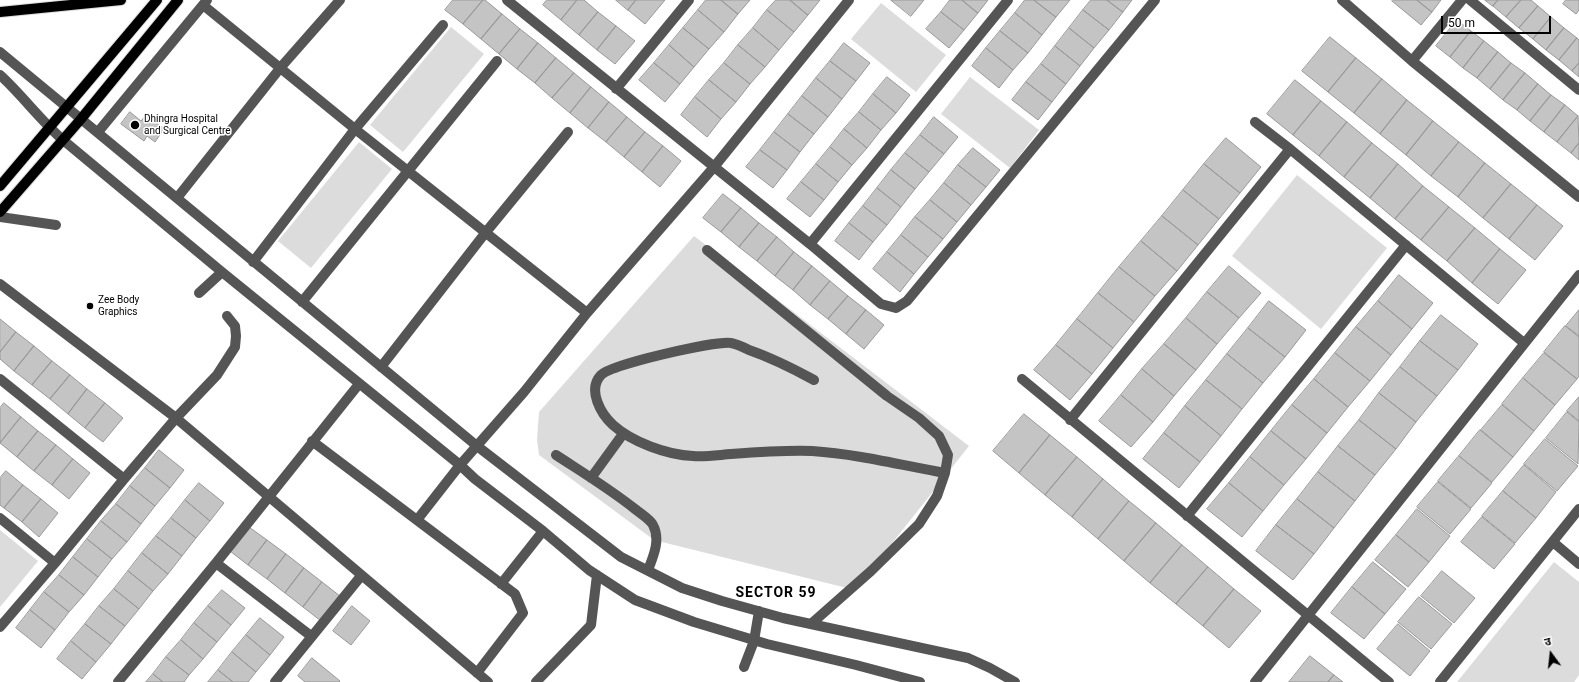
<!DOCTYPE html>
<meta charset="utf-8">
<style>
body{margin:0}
#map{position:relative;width:1579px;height:682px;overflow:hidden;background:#fff;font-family:Roboto,"Noto Sans Devanagari",sans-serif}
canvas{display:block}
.north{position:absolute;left:1531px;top:634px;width:40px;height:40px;-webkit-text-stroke:3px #fff;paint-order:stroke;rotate:345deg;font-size:11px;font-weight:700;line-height:16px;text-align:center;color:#000}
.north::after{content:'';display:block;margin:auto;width:14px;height:18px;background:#000;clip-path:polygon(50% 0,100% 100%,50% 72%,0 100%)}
.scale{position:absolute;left:1441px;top:16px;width:110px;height:18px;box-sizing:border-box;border:2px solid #000;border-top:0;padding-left:5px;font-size:12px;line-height:14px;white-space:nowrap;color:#000;-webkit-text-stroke:3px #fff;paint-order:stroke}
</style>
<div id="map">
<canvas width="1579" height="682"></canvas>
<div class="north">उ</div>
<div class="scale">50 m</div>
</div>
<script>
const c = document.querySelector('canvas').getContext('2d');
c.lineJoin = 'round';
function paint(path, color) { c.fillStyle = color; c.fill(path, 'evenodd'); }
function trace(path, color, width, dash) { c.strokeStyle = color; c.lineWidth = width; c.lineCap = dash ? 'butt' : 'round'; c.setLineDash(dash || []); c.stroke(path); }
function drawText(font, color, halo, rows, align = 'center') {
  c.font = font + ' Roboto,sans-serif'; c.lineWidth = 3; c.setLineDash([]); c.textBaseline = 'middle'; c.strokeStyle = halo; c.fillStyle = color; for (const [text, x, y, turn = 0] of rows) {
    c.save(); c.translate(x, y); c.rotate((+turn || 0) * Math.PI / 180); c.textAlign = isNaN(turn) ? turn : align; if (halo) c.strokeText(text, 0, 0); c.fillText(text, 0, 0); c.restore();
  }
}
const green = new Path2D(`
 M881 3 946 55 916 92 851 39Z
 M451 27 484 54 403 152 370 125Z
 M970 77 1039 130 1010 168 941 114Z
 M359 142 392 169 311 268 278 241Z
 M1297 175 1387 248 1321 329 1232 256Z
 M694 236 969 446 855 590 654 540 539 455 537 439 539 412Z
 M0 530 38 561 0 607Z
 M1554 562 1579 582V675L1574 682H1457Z`);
const building = new Path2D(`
 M453 0H483L463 24 445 10Z
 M483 0H485L502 14 481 39 463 24Z
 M547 0H577L561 20 543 5Z
 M577 0H584L598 12 579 35 561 20Z
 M616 0H636L628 10Z
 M636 0H665L645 24 628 10Z
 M706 0H721L738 14 724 32 698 10Z
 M721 0H750L738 14Z
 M776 0H790L808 15 794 32 767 10Z
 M790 0H820L808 15Z
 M891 0H924L911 16Z
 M950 0H962L978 13 964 30 941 12Z
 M962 0H988L978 13Z
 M1025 0H1034L1056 17 1042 35 1015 13Z
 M1034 0H1070L1056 17Z
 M1091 0H1107L1123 12 1109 30 1083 10Z
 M1107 0H1132L1123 12Z
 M1393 0H1417L1432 12 1421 25 1392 1Z
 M1417 0H1441L1432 12Z
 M1485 0H1498L1493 6Z
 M1498 0H1521L1506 17 1493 6Z
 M1521 0H1531L1538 6 1519 28 1506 17Z
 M1566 0H1579V10L1576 14 1563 4Z
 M1538 6 1551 17 1533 39 1519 28Z
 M698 10 724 32 709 49 683 28Z
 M767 10 794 32 779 50 753 28Z
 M1083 10 1109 30 1094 48 1069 28Z
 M598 12 616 26 597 50 579 35Z
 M941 12 964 30 949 48 926 29Z
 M1015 13 1042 35 1028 53 1000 31Z
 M502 14 520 29 499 54 481 39Z
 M1551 17 1564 28 1546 50 1533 39Z
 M1457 20 1471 31 1450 57 1436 46Z
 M616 26 635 41 615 64 597 50Z
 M683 28 709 49 694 67 669 45Z
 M753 28 779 50 765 67 738 45Z
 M1069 28 1094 48 1080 66 1055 46Z
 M1564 28 1577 38 1559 60 1546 50Z
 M520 29 538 43 517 69 499 54Z
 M1000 31 1028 53 1013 70 986 48Z
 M1471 31 1484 41 1463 68 1450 57Z
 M1330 37 1356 58 1328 92 1302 71Z
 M1577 38 1579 40V63L1572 71 1559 60Z
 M1484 41 1498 52 1477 78 1463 68Z
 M538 43 556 58 535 83 517 69Z
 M844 43 870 63 856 81 830 61Z
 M669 45 694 67 680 84 654 63Z
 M738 45 765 67 750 84 724 63Z
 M1055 46 1080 66 1066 84 1041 64Z
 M986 48 1013 70 999 88 972 66Z
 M1498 52 1511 63 1490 89 1477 78Z
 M556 58 574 73 552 98 535 83Z
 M1356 58 1382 79 1354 113 1328 92Z
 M830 61 856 81 842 99 816 78Z
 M654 63 680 84 665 102 639 80Z
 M724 63 750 84 736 102 709 80Z
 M1511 63 1525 73 1503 100 1490 89Z
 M1579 63V77L1572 71Z
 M1041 64 1066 84 1052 102 1026 82Z
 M574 73 591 87 570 113 552 98Z
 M1525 73 1538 84 1517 110 1503 100Z
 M887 77 910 95 896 113 873 94Z
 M816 78 842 99 828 117 802 96Z
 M1382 79 1407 100 1380 134 1354 113Z
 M709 80 736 102 721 119 695 97Z
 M1295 80 1321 101 1293 135 1267 114Z
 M1026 82 1052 102 1038 120 1012 100Z
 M1538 84 1551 95 1530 121 1517 110Z
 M591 87 609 102 588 128 570 113Z
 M873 94 896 113 881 130 859 112Z
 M1551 95 1565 105 1544 132 1530 121Z
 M802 96 828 117 814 134 788 114Z
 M695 97 721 119 707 137 681 115Z
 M1407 100 1433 121 1406 155 1380 134Z
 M1321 101 1347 122 1319 156 1293 135Z
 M609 102 627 117 606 142 588 128Z
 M1565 105 1578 116 1557 142 1544 132Z
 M130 112 141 121 146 115 164 129 155 142 147 136 144 141 121 124Z
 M859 112 881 130 867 148 844 129Z
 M788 114 814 134 800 152 774 132Z
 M1578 116 1579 143 1571 153 1557 142Z
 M627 117 645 132 624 157 606 142Z
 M934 117 958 137 944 154 920 135Z
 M1433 121 1459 142 1431 176 1406 155Z
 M1347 122 1372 143 1344 177 1319 156Z
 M844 129 867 148 852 165 830 147Z
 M645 132 663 146 642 172 624 157Z
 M774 132 800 152 787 170 760 150Z
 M920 135 944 154 929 172 905 153Z
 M1226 138 1261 167 1240 193 1204 164Z
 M1459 142 1485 163 1458 197 1431 176Z
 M1372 143 1398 164 1370 198 1344 177Z
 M1579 143V160L1571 153Z
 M663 146 681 161 660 187 642 172Z
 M830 147 852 165 838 182 816 164Z
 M973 148 1000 170 986 187 958 165Z
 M760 150 787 170 773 188 746 167Z
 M905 153 929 172 915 189 891 170Z
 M1485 163 1511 184 1483 218 1458 197Z
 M816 164 838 182 824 200 801 182Z
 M1204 164 1240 193 1219 219 1183 190Z
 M1398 164 1423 186 1395 219 1370 198Z
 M958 165 986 187 971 205 944 183Z
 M891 170 915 189 901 207 877 188Z
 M801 182 824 200 810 217 787 199Z
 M944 183 971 205 957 222 930 200Z
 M1511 184 1537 205 1509 239 1483 218Z
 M1423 186 1449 207 1421 240 1395 219Z
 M877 188 901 207 887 225 863 206Z
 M1183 190 1219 219 1198 245 1162 216Z
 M723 194 741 208 721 232 703 218Z
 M930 200 957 222 943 239 915 217Z
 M1537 205 1563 226 1535 260 1509 239Z
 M863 206 887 225 873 242 849 223Z
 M1449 207 1475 228 1447 261 1421 240Z
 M741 208 759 223 739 247 721 232Z
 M1162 216 1198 245 1177 271 1141 241Z
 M915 217 943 239 928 257 901 235Z
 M759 223 777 237 757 261 739 247Z
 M849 223 873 242 859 260 835 241Z
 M1475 228 1500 249 1472 283 1447 261Z
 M901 235 928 257 914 274 887 252Z
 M777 237 794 252 775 276 757 261Z
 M1141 241 1177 271 1155 296 1119 267Z
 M1500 249 1526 270 1498 304 1472 283Z
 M794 252 812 266 793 290 775 276Z
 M887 252 914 274 900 292 873 269Z
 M812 266 830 281 810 305 793 290Z
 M1229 266 1261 293 1239 318 1207 292Z
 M1119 267 1155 296 1134 322 1098 293Z
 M1399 275 1433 303 1412 329 1378 301Z
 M830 281 848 296 828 319 810 305Z
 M1207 292 1239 318 1217 344 1186 318Z
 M1098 293 1134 322 1113 348 1077 319Z
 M848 296 866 310 846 334 828 319Z
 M1269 301 1306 330 1285 357 1248 328Z
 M1378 301 1412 329 1391 355 1356 327Z
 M866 310 884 325 864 349 846 334Z
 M1579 310V336L1566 326Z
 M1441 315 1478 344 1458 370 1420 341Z
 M1186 318 1217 344 1196 370 1164 344Z
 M0 319 16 332 0 352Z
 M1077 319 1113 348 1092 374 1056 345Z
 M1565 326 1579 337V376L1577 379 1544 352Z
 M1356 327 1391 355 1370 381 1335 353Z
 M1248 328 1285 357 1263 383 1227 354Z
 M16 332 34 346 14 371 0 359V352Z
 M1420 341 1458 370 1437 396 1400 367Z
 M1164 344 1196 370 1174 396 1142 369Z
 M1056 345 1092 374 1070 400 1034 370Z
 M34 346 52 361 32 385 14 371Z
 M1335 353 1370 381 1348 407 1314 379Z
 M1544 353 1577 379 1555 405 1523 378Z
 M1227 354 1263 383 1242 409 1206 380Z
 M52 361 70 375 50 399 32 385Z
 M1400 367 1437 396 1416 422 1379 393Z
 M1142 369 1174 396 1153 422 1121 395Z
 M70 375 87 389 68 414 50 399Z
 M1523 378 1555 405 1534 431 1502 404Z
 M1314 379 1348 407 1327 433 1292 405Z
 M1206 380 1242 409 1221 436 1185 406Z
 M87 389 105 403 85 428 68 414Z
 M1379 393 1416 422 1396 449 1359 420Z
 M1121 395 1153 422 1131 447 1099 421Z
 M1579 397V421L1567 411Z
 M4 403 21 417 0 443V408Z
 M105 403 123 418 103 442 85 428Z
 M1292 405 1327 433 1306 459 1271 431Z
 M1502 405 1534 431 1513 457 1481 430Z
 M1185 406 1221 436 1200 462 1164 433Z
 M1567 412 1579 422 1578 464 1546 438Z
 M1024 414 1050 435 1019 473 993 451Z
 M21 417 38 431 17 457 0 443Z
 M1359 420 1396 449 1375 475 1338 446Z
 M1480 430 1513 457 1492 482 1459 456Z
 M38 431 56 445 34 471 17 457Z
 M1271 431 1306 459 1284 485 1250 457Z
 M1164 433 1200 462 1179 488 1143 459Z
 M1050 435 1077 457 1045 495 1019 473Z
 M1545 439 1578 466 1557 491 1524 464Z
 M56 445 73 459 52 485 34 471Z
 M1338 446 1375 475 1355 501 1318 472Z
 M159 450 184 470 170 488 145 468Z
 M1459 456 1492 483 1471 508 1438 481Z
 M1077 457 1103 479 1072 517 1045 495Z
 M1250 457 1284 485 1263 511 1229 483Z
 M73 459 90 473 69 499 52 485Z
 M1524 465 1556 492 1536 518 1503 491Z
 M145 468 170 488 155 506 130 486Z
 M6 471 23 485 4 508 0 505V478Z
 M1318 472 1355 501 1334 528 1297 499Z
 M1103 479 1129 501 1098 539 1072 517Z
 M1438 482 1471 509 1450 534 1417 507Z
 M199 483 224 503 210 521 185 500Z
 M1229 483 1263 511 1242 537 1207 509Z
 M23 485 41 499 22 522 4 508Z
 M130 486 155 506 141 524 116 504Z
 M1503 491 1536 518 1515 543 1482 516Z
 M41 499 58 513 39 537 22 522Z
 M1297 499 1334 528 1314 554 1276 525Z
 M185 500 210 521 196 538 171 518Z
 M1129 501 1156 523 1124 561 1098 539Z
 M116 504 141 524 127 542 101 521Z
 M1417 509 1450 536 1429 562 1396 535Z
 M1482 517 1515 544 1494 569 1461 542Z
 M171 518 196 538 182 556 156 536Z
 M101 521 127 542 112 559 87 539Z
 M1156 523 1182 545 1150 583 1124 561Z
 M1276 525 1314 554 1293 580 1256 551Z
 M249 527 267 540 248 565 230 551Z
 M1396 535 1429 562 1408 587 1375 560Z
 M156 536 182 556 168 574 142 553Z
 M87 539 112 559 98 577 73 557Z
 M267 540 286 554 267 579 248 565Z
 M1182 545 1208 567 1176 604 1150 583Z
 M142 553 168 574 153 591 128 571Z
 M286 554 304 568 285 593 267 579Z
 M73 557 98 577 84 595 59 575Z
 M1373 562 1406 589 1385 614 1352 587Z
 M1208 567 1234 589 1203 626 1176 604Z
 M304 568 322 582 303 607 285 593Z
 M128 571 153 591 139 609 114 589Z
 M1442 571 1475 598 1454 623 1421 596Z
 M59 575 84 595 69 612 44 592Z
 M322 582 340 596 321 621 303 607Z
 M1352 587 1385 614 1364 639 1331 613Z
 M114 589 139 609 125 626 99 606Z
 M1234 589 1261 611 1229 648 1203 626Z
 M222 590 245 608 231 625 208 606Z
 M44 592 69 612 55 630 30 610Z
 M1419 597 1452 624 1431 649 1398 622Z
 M99 606 125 626 111 644 85 624Z
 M208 606 231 625 217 642 194 623Z
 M352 606 370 621 351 645 333 631Z
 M30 610 55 630 41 648 16 628Z
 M260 618 284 637 270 655 246 635Z
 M194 623 217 642 203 659 181 640Z
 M85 624 111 644 96 662 71 641Z
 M1398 624 1430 651 1410 676 1377 649Z
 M246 635 270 655 256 672 232 652Z
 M181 640 203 659 189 675 166 657Z
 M71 641 96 662 82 679 57 659Z
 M232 652 256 672 248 682H233L218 670Z
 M1310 656 1334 675 1328 682H1289Z
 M166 657 189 675 184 682H163L153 674Z
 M312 658 340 681 339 682H305L298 676Z
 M218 670 233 682H208Z
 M153 674 163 682H146Z
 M1334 675 1343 682H1328Z`);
const minor = new Path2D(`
 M507 0 810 244 881 304 896 308 907 301 1155 0
 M1342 0 1412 61 1579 197
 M1470 0 1579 90
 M203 5 355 129 587 313
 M0 52 477 446 621 557 682 588 722 601 783 618 968 658 990 668 1015 682
 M1412 61 1462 0
 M0 75C22 95 40 120 63 140L222 272 460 465 475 479 543 531 589 570 635 600 694 622 767 644 856 665 920 682
 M616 89 689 0
 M1255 122 1290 149 1524 343
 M98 132 207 0
 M177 198 281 67 340 0
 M0 217 56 225
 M810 244 1008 0
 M707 250 887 396 919 418 939 436 948 455 945 473 937 496 919 524 871 571 811 624
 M253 262 355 129 443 25
 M0 284 176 418 488 682
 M199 293 222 272
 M302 302 497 61
 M381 367 486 232 568 132
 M0 379 124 479
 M1022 379 1389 682
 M814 380C792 368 772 358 749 350 743 347 737 344 731 343 714 341 612 364 601 375 587 390 601 414 613 425 632 442 667 455 693 456 705 457 718 455 731 454 758 452 785 450 812 451 857 454 901 465 945 473
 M1070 420 1290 149
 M312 441 515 594 523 613 477 673
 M556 455C582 472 610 489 635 509 641 514 650 519 653 525 661 540 653 557 648 570
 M591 478 623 434
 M1187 516 1406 245
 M0 518 55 563
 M417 520 460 465 524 392 587 313 714 167 849 0
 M1553 542 1579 564
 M216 563 311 636
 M501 584 543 531
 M0 627 55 563 124 479 176 418 217 375 235 347 236 336 235 326 227 316
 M744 667 754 641 759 611
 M118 682 216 563 359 384
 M275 682 361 576
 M536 682 591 625 597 575
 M1255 682 1579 275
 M1440 682 1579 509`);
const major = new Path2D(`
 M0 12 121 0
 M0 186 157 0
 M0 212 81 119 178 0`);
const markers = [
 [135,125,5,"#000"],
 [90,306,4,"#000"]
];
const poiNames = [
 ["Dhingra Hospital",144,119],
 ["and Surgical Centre",144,131],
 ["Zee Body",98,300],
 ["Graphics",98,312]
];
const districtNames = [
 ["SECTOR 59",776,593]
];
paint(green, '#dcdcdc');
paint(building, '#c4c4c4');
trace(building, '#999', 1);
trace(major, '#dbdbdb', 12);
trace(minor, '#555', 10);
trace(major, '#000', 10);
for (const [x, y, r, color] of markers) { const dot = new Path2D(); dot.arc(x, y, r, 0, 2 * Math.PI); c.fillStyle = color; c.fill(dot); trace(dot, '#fff', 1.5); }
drawText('10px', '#000', '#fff', poiNames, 'left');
c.letterSpacing = '1px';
drawText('bold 14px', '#000', '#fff', districtNames);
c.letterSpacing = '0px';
</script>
